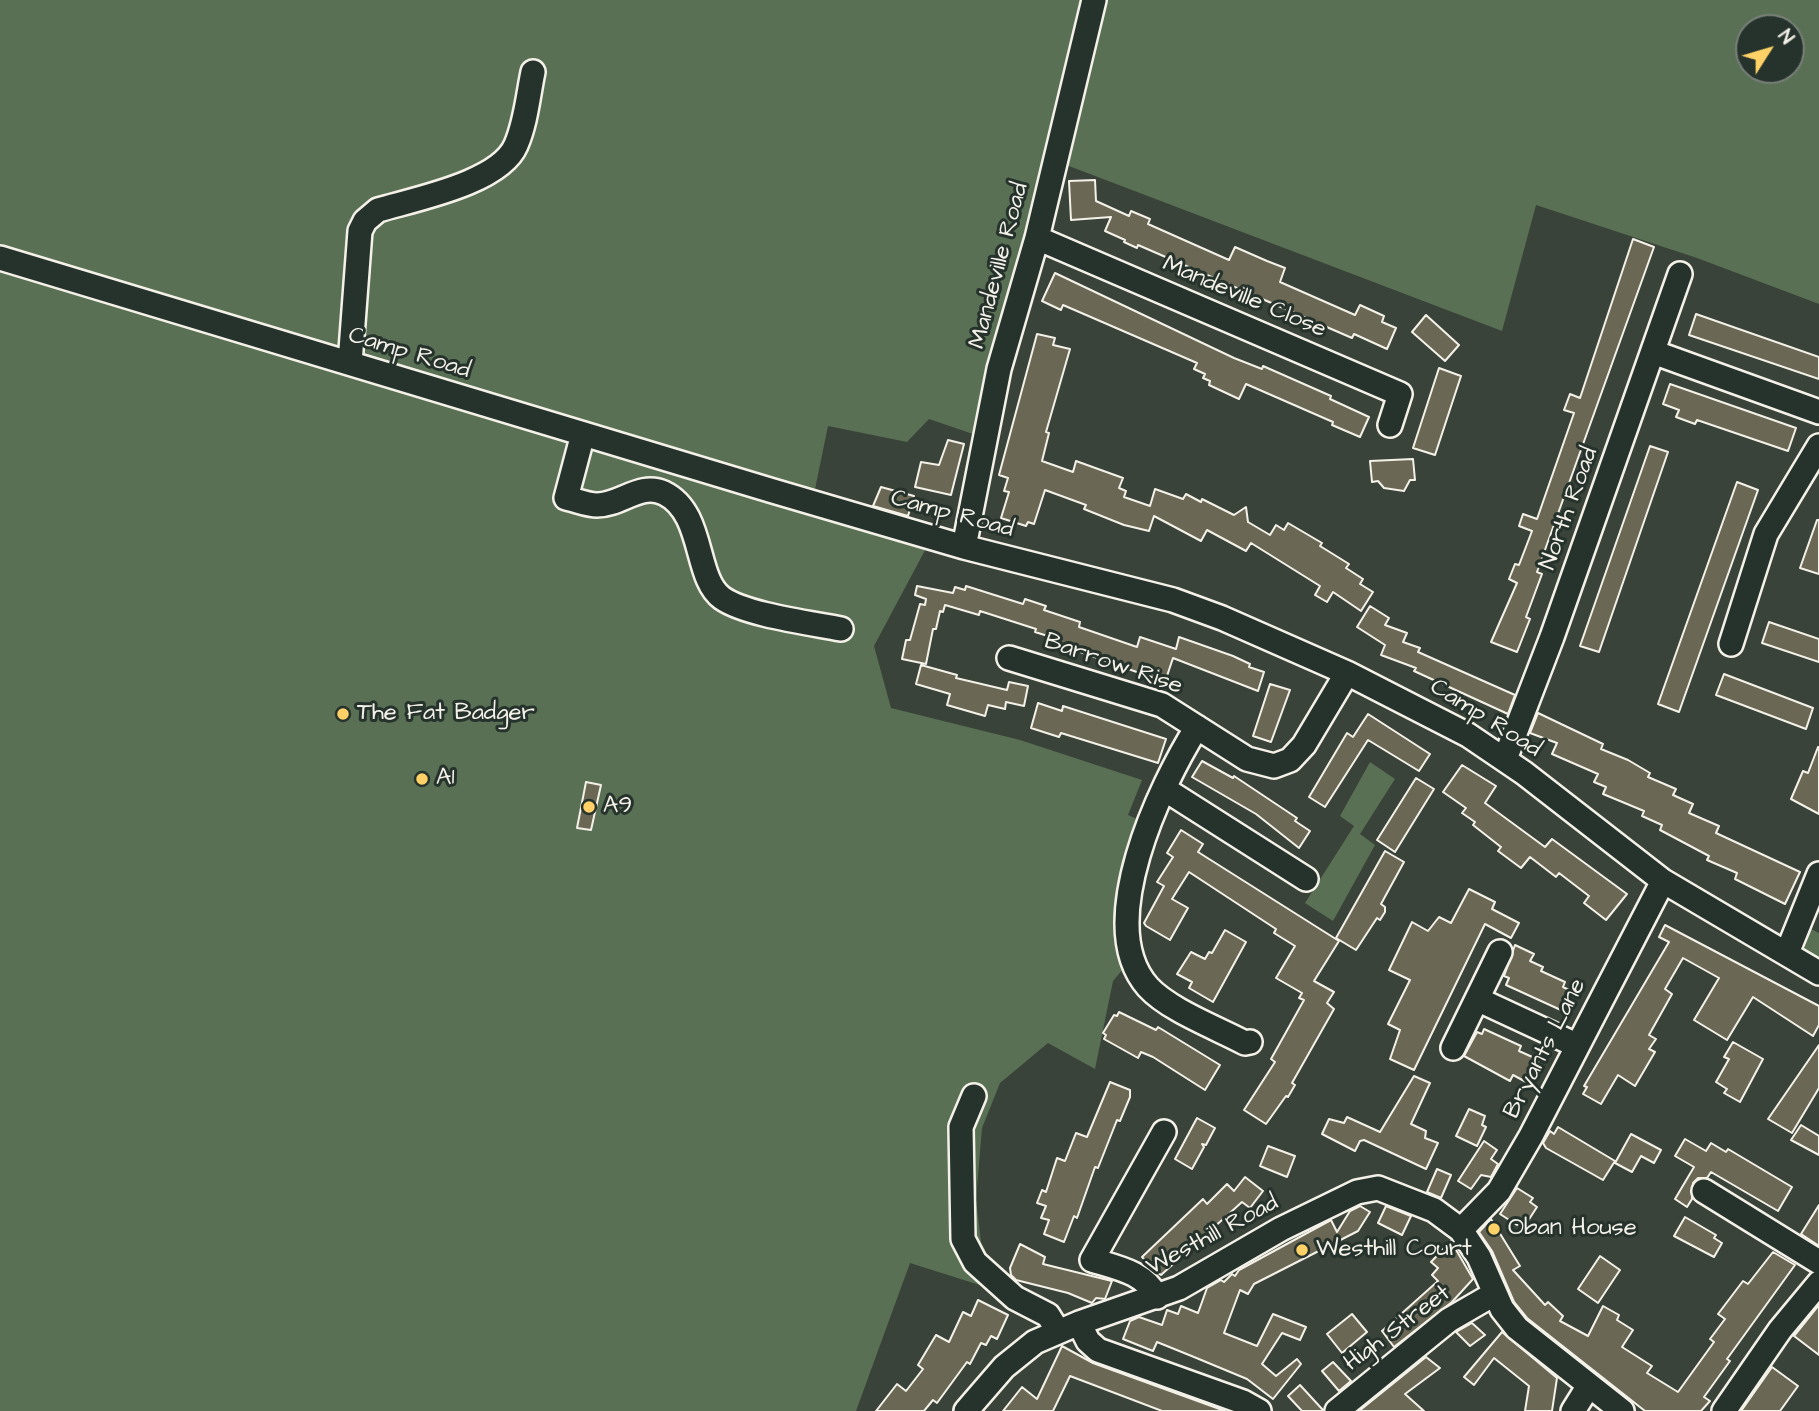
<!DOCTYPE html>
<style>
body{margin:0}
#map{position:relative;width:1819px;height:1411px;overflow:hidden;background:#3a4339;font-family:"Architects Daughter",sans-serif}
canvas{display:block}
.north{position:absolute;left:1735px;top:14px;width:70px;height:70px;box-sizing:border-box;background:#26332d;border:2px solid #787f78;border-radius:50%;rotate:53deg;font-size:19px;font-weight:700;line-height:28px;text-align:center;color:#f4f1e8}
.north::after{content:'';display:block;margin:auto;width:24px;height:32px;background:#ffd166;clip-path:polygon(50% 0,100% 100%,50% 72%,0 100%)}
</style>
<div id="map">
<canvas width="1819" height="1411"></canvas>
<div class="north">N</div>
</div>
<script>
const c = document.querySelector('canvas').getContext('2d');
c.lineJoin = 'round';
function paint(path, color) { c.fillStyle = color; c.fill(path, 'evenodd'); }
function trace(path, color, width, dash) { c.strokeStyle = color; c.lineWidth = width; c.lineCap = dash ? 'butt' : 'round'; c.setLineDash(dash || []); c.stroke(path); }
function drawText(font, color, halo, rows, align = 'center') {
  c.font = font + ' "Architects Daughter",sans-serif'; c.lineWidth = 6; c.setLineDash([]); c.textBaseline = 'middle'; c.strokeStyle = halo; c.fillStyle = color; for (const [text, x, y, turn = 0] of rows) {
    c.save(); c.translate(x, y); c.rotate((+turn || 0) * Math.PI / 180); c.textAlign = isNaN(turn) ? turn : align; if (halo) c.strokeText(text, 0, 0); c.fillText(text, 0, 0); c.restore();
  }
}
const green = new Path2D(`
 M0 0H1819V304L1697 258 1536 205 1502 331 1048 158 973 434 929 419 907 442 828 426 814 494 931 539 874 646 891 708 1020 740 1142 780 1128 815 1144 822 1129 962 1113 981 1095 1069 1048 1043 1000 1083 982 1128 976 1200 981 1242 993 1266 986 1287 910 1263 856 1411H0ZM1749 28H1791V70H1749Z
 M1370 762 1395 779 1360 834 1375 845 1333 921 1305 903 1354 826 1340 816Z
 M1811 929 1819 933V962L1803 952Z`);
const building = new Path2D(`
 M1095 180 1096 201 1129 216 1131 211 1150 219 1148 224 1229 260 1235 247 1267 261 1285 268 1280 282 1355 315 1360 305 1384 316 1382 322 1396 328 1387 349 1354 334 1352 338 1138 245 1137 248 1124 242 1125 240 1105 231 1111 217 1071 220 1069 181Z
 M1633 239 1654 247 1537 572 1542 574 1526 617 1530 619 1517 652 1491 642 1517 583 1509 579 1515 564 1519 565 1532 531 1519 526 1523 514 1537 519 1574 413 1564 410 1570 394 1580 398Z
 M1055 273 1234 358 1262 369 1263 366 1331 396 1330 399 1369 417 1360 437 1332 425 1333 422 1246 384 1239 399 1209 385 1210 381 1203 378 1205 374 1194 369 1197 363 1063 305 1061 310 1042 301Z
 M1696 314 1819 357V379L1689 335Z
 M1426 315 1459 345 1445 361 1412 332Z
 M1037 334 1055 338 1053 345 1070 349 1046 432 1049 433 1042 461 1073 472 1076 461 1123 478 1119 488 1126 491 1124 497 1150 506 1155 489 1183 499 1186 494 1201 502 1202 499 1234 515 1246 507 1248 522 1270 535 1276 525 1284 530 1288 523 1322 543 1320 546 1349 564 1346 568 1363 579 1360 584 1373 592 1361 611 1333 592 1327 602 1315 595 1320 586 1251 543 1246 551 1207 530 1201 541 1154 516 1149 531 1124 525 1084 509 1086 505 1045 490 1034 524 1028 522 1026 526 1001 518 1009 492 1004 491 1008 478 999 475Z
 M1439 368 1461 376 1435 455 1413 448Z
 M1670 384 1796 428 1788 451 1697 420 1695 424 1676 417 1679 410 1663 404Z
 M948 440 964 444 951 495 915 487 921 462 939 465Z
 M1650 446 1668 452 1599 652 1580 646Z
 M1413 459 1415 480H1410L1404 491 1384 488 1378 481 1372 482 1370 461Z
 M1737 482 1758 490 1679 712 1658 704Z
 M881 487 914 496 908 516 873 506Z
 M1817 520H1819V574L1800 568Z
 M917 586 953 593 955 587 965 590 966 586 1023 604 1025 599 1046 606 1044 610 1080 622 1079 627 1137 647 1140 637 1176 649 1179 637 1233 656 1250 664 1249 667 1264 672 1258 691 1173 658 1165 682 1052 642 1054 638 1035 632 1036 629 980 611 979 615 945 605 943 612 940 611 936 629H933L926 664 902 659 906 640H910L920 604 925 605 926 599 915 595Z
 M1370 606 1389 618 1385 625 1407 633 1403 642 1420 648 1418 652 1515 695 1508 714 1414 671 1416 668 1381 655 1385 645 1357 627Z
 M1769 622 1819 639V662L1762 643Z
 M921 665 957 675 956 678 1007 690 1009 682 1028 686 1024 706 1006 702 1005 709 988 705 985 716 947 705 950 694 916 684Z
 M1724 674 1813 708 1806 729 1716 695Z
 M1270 684 1290 690 1271 742 1253 736Z
 M1038 703 1062 711 1063 706 1166 739 1158 763 1061 733 1059 737 1031 728Z
 M1538 713 1603 744 1601 749 1628 760 1650 773 1648 777 1676 789 1673 795 1693 804 1689 813 1719 826 1716 833 1800 872 1785 904 1735 879 1737 873 1707 860 1709 856 1660 830 1662 825 1642 816 1644 811 1603 794 1606 787 1594 782 1598 774 1552 754 1557 743 1530 733Z
 M1368 714 1430 754 1419 771 1368 740 1325 807 1309 797 1347 733 1353 737Z
 M1818 747H1819V814L1791 799 1803 771 1808 773Z
 M1202 761 1233 778 1234 776 1297 818 1295 821 1310 831 1299 848 1256 814 1192 777Z
 M1462 765 1496 786 1485 803 1545 847 1552 839 1627 894 1606 920 1584 903 1589 896 1559 873 1556 877 1530 857 1521 868 1498 851 1501 847 1473 825 1475 822 1462 813 1466 808 1443 792Z
 M1416 778 1434 789 1395 852 1377 840Z
 M586 782 601 785 591 830 577 828Z
 M1181 830 1203 844 1198 852 1339 941 1314 981 1334 992 1327 1003 1334 1009 1292 1083 1295 1085 1288 1097 1286 1096 1266 1124 1244 1110 1275 1062 1271 1059 1304 1000 1299 998 1302 993 1276 978 1295 946 1274 933 1276 929 1189 872 1172 899 1188 908 1170 940 1146 926 1144 923 1164 886 1157 882 1173 857 1167 853Z
 M1385 851 1404 862 1381 904 1385 907V912L1380 920 1377 918 1356 950 1336 938Z
 M1469 889 1495 902 1492 909 1519 923 1511 938 1485 924 1414 1070 1390 1059 1400 1030 1388 1024 1410 980 1389 970 1412 922 1428 931 1439 917 1451 923Z
 M1665 925 1819 1006V1025L1813 1036 1753 997 1727 1040 1694 1020 1719 978 1683 958 1665 989 1672 994 1649 1035 1656 1039 1649 1049 1655 1052 1635 1086 1618 1075 1601 1104 1583 1094 1587 1087 1584 1086 1669 942 1659 937Z
 M1225 930 1246 942 1213 1002 1189 988 1192 982 1177 974 1191 952 1205 959 1209 952 1212 953Z
 M1515 945 1534 954 1530 961 1543 967 1541 971 1565 982 1563 987 1571 991 1563 1011 1506 985 1509 978 1504 976Z
 M1119 1012 1156 1030 1158 1027 1220 1065 1205 1090 1153 1057 1141 1052 1138 1058 1104 1039 1106 1035 1103 1033 1114 1015 1117 1016Z
 M1484 1029 1521 1046 1519 1051 1539 1060 1528 1083 1513 1075 1510 1081 1464 1056 1477 1032 1482 1034Z
 M1733 1042 1763 1059 1740 1102 1724 1093 1727 1089 1716 1082 1729 1059 1724 1057Z
 M1819 1045V1088L1792 1133 1768 1119Z
 M1414 1076 1430 1083 1411 1124 1426 1131 1425 1138 1438 1143 1426 1169 1364 1140 1360 1141 1355 1151 1322 1134 1329 1119 1344 1123 1347 1117 1380 1132Z
 M1110 1082 1130 1090V1097L1120 1121 1117 1120 1098 1168 1095 1167 1077 1218 1074 1216 1064 1242 1044 1234 1049 1220 1041 1218 1046 1206 1037 1203 1042 1190 1046 1192 1057 1158 1065 1161 1076 1133 1087 1137Z
 M1469 1109 1485 1116 1482 1125 1486 1127 1477 1146 1456 1136Z
 M1197 1118 1215 1128 1206 1145 1202 1144 1204 1147 1192 1169 1175 1159Z
 M1801 1125 1819 1136V1155L1791 1140Z
 M1558 1127 1615 1161 1603 1180 1546 1148 1543 1143 1550 1131 1554 1134Z
 M1631 1134 1661 1150 1654 1163 1641 1156 1632 1172 1615 1163Z
 M1685 1139 1706 1151 1711 1143 1726 1152 1728 1149 1792 1187 1778 1211 1711 1172 1707 1178H1698L1693 1183 1692 1199 1687 1207 1675 1199 1694 1167 1675 1156Z
 M1484 1141 1497 1150 1491 1159 1498 1164 1491 1177 1481 1175 1471 1189 1458 1181Z
 M1268 1146 1295 1156 1287 1177 1260 1166Z
 M1437 1169 1451 1175 1441 1198 1427 1192Z
 M1245 1177 1263 1191 1250 1208 1242 1202 1161 1275 1146 1265 1148 1263 1142 1257 1203 1199 1207 1204 1227 1184 1234 1191Z
 M1517 1188 1533 1198 1530 1202 1537 1207 1526 1224 1520 1220 1517 1225 1500 1214Z
 M1819 1205V1246L1801 1234Z
 M1360 1206 1370 1212 1358 1231 1254 1284 1248 1294 1240 1290 1224 1333 1257 1346 1273 1314 1306 1327 1300 1340 1282 1333 1262 1364 1276 1376 1297 1359 1301 1364 1273 1399 1247 1379 1194 1357 1157 1342 1153 1351 1123 1339 1130 1321 1139 1317 1162 1325 1167 1310 1178 1314 1181 1306 1198 1313 1207 1288 1221 1280 1224 1282 1232 1274 1235 1276 1239 1270 1331 1220 1337 1232 1350 1211Z
 M1386 1206 1411 1216 1402 1235 1378 1223Z
 M1685 1217 1716 1235 1714 1238 1722 1243 1714 1257 1674 1236Z
 M1491 1219 1520 1266 1513 1270 1545 1305 1548 1302 1563 1316 1560 1321 1588 1336 1603 1306 1619 1315 1617 1320 1633 1330 1622 1347 1652 1366 1647 1373 1678 1392 1714 1342 1710 1339 1725 1319 1718 1314 1743 1281 1748 1284 1773 1252 1795 1265 1727 1359 1730 1361 1704 1397 1710 1401 1701 1411H1645L1527 1318 1514 1302 1492 1251 1479 1232Z
 M1451 1241 1473 1279 1452 1302 1394 1347 1382 1331 1438 1281 1432 1275 1438 1268 1431 1262Z
 M1020 1244 1045 1257 1043 1264 1112 1281 1105 1299 1096 1298 1092 1303 1068 1293 1016 1280 1011 1275 1010 1268Z
 M1600 1256 1620 1270 1598 1303 1578 1289Z
 M978 1300 1008 1315 997 1339 991 1336 986 1345 981 1343 970 1364 967 1362 937 1403 933 1400 924 1411H876L897 1384 906 1391 923 1369 918 1365 936 1335 949 1342 963 1312 971 1316Z
 M1819 1305V1355L1794 1336Z
 M1352 1314 1367 1332 1342 1353 1327 1334Z
 M1472 1323 1485 1335 1470 1346 1456 1332Z
 M1502 1332 1557 1378 1552 1411H1525L1529 1386 1494 1358 1474 1385 1464 1377Z
 M1062 1346 1093 1363 1225 1411H1162L1070 1376 1053 1411H1003L1022 1387 1037 1399Z
 M1426 1357 1440 1368 1405 1394 1424 1411H1359Z
 M1333 1362 1351 1381 1339 1391 1322 1371Z
 M1772 1367 1798 1386 1780 1411H1741Z
 M1300 1385 1323 1410V1411H1302L1288 1396Z`);
const minor = new Path2D(`
 M1037 238 1400 394 1390 425
 M0 258 773 491 964 547 1173 600 1222 618 1347 673 1468 735 1524 773 1663 881 1819 973
 M1653 352 1819 412
 M350 363 360 231 365 221 378 210C415 199 500 183 516 145 526 122 528 96 533 72
 M583 434 566 498C576 500 587 505 597 505 621 505 640 482 664 493 705 513 694 578 722 598 746 615 811 623 841 629
 M964 547 999 369 1037 238 1094 0
 M1731 644 1766 534 1819 446
 M1009 658 1162 705 1247 759 1274 766 1290 760 1304 745 1347 673
 M1197 727C1160 786 1093 925 1148 987 1169 1010 1217 1028 1245 1043L1250 1042
 M1505 759 1552 637 1680 274
 M1166 790 1306 879
 M1787 953 1819 874
 M1477 999 1576 1045
 M1453 1048 1500 952
 M974 1096 961 1127 963 1239 975 1262 1015 1298 1048 1315 1058 1331
 M1704 1191 1819 1262
 M1461 1230 1499 1191 1531 1136 1663 881
 M1157 1297C1144 1272 1118 1268 1092 1260L1164 1132
 M1079 1323 1088 1341 1098 1350 1243 1402 1259 1411
 M966 1411 1004 1367 1035 1342 1079 1323 1179 1288 1281 1229 1357 1192 1378 1188 1434 1210 1461 1230 1479 1257 1502 1309 1517 1328 1622 1411
 M1337 1411 1449 1320 1494 1294
 M1573 1411 1588 1387
 M1724 1411 1780 1330 1819 1283`);
const markers = [
 [343,714,7,"#ffd166"],
 [422,779,7,"#ffd166"],
 [589,807,7,"#ffd166"],
 [1494,1229,7,"#ffd166"],
 [1302,1250,7,"#ffd166"]
];
const streetNames = [
 ["Mandeville Road",1000,266,-75],
 ["Mandeville Close",1244,298,23],
 ["Camp Road",409,354,17],
 ["North Road",1570,509,-70],
 ["Camp Road",952,515,15],
 ["Barrow Rise",1113,665,19],
 ["Camp Road",1485,719,32],
 ["Bryants Lane",1546,1049,-63],
 ["Westhill Road",1213,1236,-28],
 ["High Street",1398,1329,-37]
];
const poiNames = [
 ["The Fat Badger",357,714],
 ["A1",436,779],
 ["A9",603,807],
 ["Oban House",1508,1229],
 ["Westhill Court",1316,1250]
];
paint(green, '#597054');
paint(building, '#6a6854');
trace(building, '#f4f1e8', 2);
trace(minor, '#f4f1e8', 28);
trace(minor, '#26332d', 23);
for (const [x, y, r, color] of markers) { const dot = new Path2D(); dot.arc(x, y, r, 0, 2 * Math.PI); c.fillStyle = color; c.fill(dot); trace(dot, '#26332d', 2.5); }
drawText('24px', '#f4f1e8', '#26332d', streetNames);
drawText('24px', '#f4f1e8', '#26332d', poiNames, 'left');
</script>
